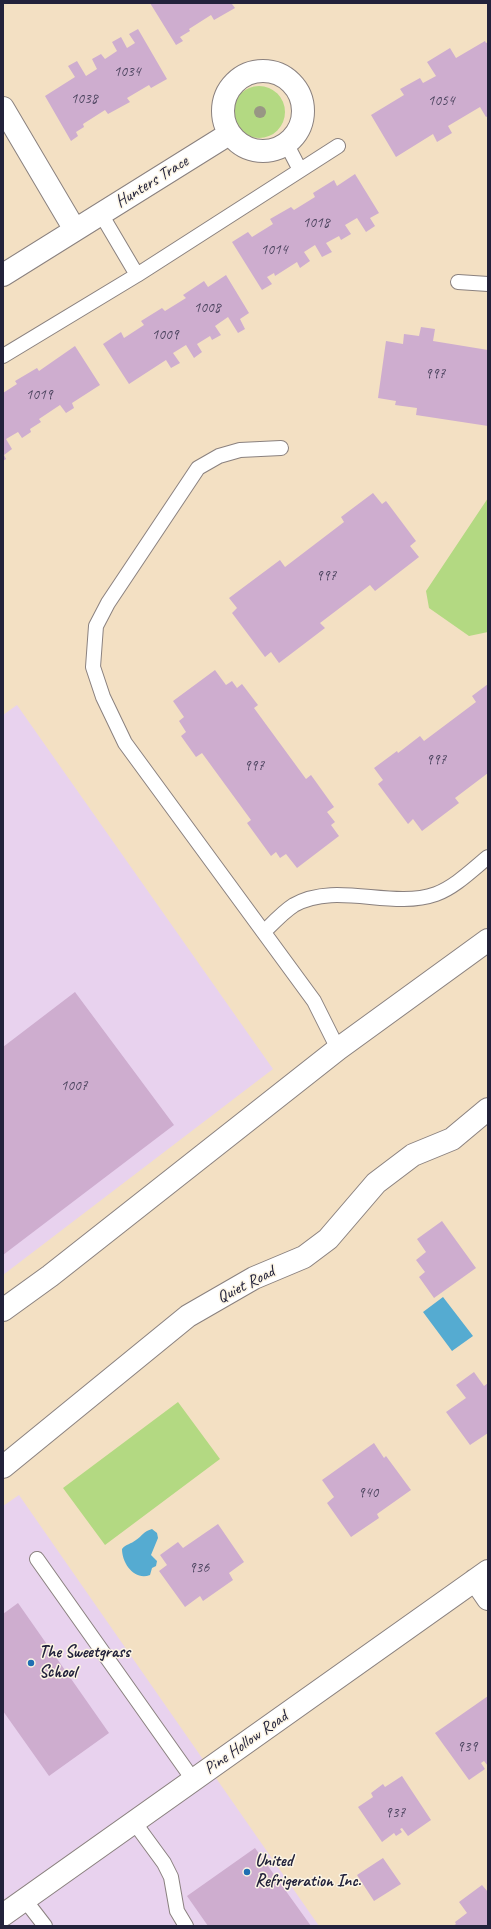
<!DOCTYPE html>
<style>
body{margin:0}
#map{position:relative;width:491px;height:1929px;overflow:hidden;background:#f3e0c3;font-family:Caveat,sans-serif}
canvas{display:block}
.frame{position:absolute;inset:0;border:4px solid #22223b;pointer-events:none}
</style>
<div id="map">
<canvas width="491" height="1929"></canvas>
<div class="frame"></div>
</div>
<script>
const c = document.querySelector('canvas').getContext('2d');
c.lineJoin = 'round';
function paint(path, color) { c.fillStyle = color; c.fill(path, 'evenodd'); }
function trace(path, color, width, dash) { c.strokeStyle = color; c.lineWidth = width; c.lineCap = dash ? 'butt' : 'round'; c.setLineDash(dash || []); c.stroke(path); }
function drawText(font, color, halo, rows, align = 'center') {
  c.font = font + ' Caveat,sans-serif'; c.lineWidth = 3; c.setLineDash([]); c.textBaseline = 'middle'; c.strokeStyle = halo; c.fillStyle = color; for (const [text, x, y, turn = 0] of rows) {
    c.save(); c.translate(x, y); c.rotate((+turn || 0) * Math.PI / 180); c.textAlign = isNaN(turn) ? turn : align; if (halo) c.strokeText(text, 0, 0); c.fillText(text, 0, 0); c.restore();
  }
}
const built = new Path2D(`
 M17 705 273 1069 3 1275V715Z
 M19 1495 319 1926H3V1506Z`);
const green = new Path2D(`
 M233 112a26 26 0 1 1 52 0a26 26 0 1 1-52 0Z
 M488 498V632L469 636 429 608 426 591Z
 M178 1402 220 1459 105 1545 63 1488Z`);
const water = new Path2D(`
 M443 1297 473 1336 452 1351 423 1312Z
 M152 1529 157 1533 158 1538 151 1555 157 1561 156 1566 152 1568 150 1575C135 1581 122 1564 122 1549 126 1544 131 1544 136 1540 142 1536 144 1531 152 1529Z`);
const building = new Path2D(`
 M150 3H234L232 4 235 8 214 20 211 15 189 29 190 31 180 37 183 41 176 45Z
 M138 29 167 79 151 88 149 85 127 98 130 102 108 114 105 110 83 124 84 127 76 132 78 136 71 141 45 96 75 77 68 66 77 61 86 76 97 69 92 59 101 54 105 59 117 51 112 42 121 37 127 48 135 43 129 34Z
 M485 41 486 43 488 42V116L486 117 480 107 448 126 452 133 437 142 433 134 396 157 371 115 404 95 400 89 420 78 423 83 436 76 427 62 450 48 456 58Z
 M355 174 379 213 370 218 375 226 366 232 357 218 345 225 351 234 341 240 339 236 326 243 332 252 322 257 315 245 304 252 310 261 300 268 297 262 275 276 274 273 267 277 272 284 262 290 232 242 248 232 252 237 273 224 270 219 291 207 294 210 315 197 313 193 334 180 337 186Z
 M226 275 249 313 240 319 245 329 238 333 228 317 215 326 221 335 212 340 210 336 197 344 202 352 194 358 186 345 173 353 180 363 171 368 166 360 129 384 103 344 121 332 124 338 144 325 141 321 162 308 165 311 186 298 183 295 204 281 208 287Z
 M421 327 435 329 433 341 488 350V426L416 415 417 408 395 405 396 401 378 398 386 341 403 344 404 334 419 336Z
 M75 346 100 385 72 403 74 408 66 413 60 405 39 419 41 422 30 429 31 432 22 438 18 432 6 439 12 449 4 455 6 459 3 461V393L17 384 15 381 37 368 39 371Z
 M373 493 382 504 386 501 416 541 410 546 419 557 375 591 370 585 320 623 325 628 279 663 271 652 265 657 232 613 237 608 229 598 280 560 285 567 344 522 341 517Z
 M215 670 226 685 232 681 237 688 242 684 258 705 254 708 306 779 311 775 334 807 327 812 335 822 331 825 339 836 297 868 286 854 280 858 276 852 271 856 247 823 251 820 202 753 196 757 181 736 186 732 179 721 184 717 173 701Z
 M488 684V773L455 798 459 803 422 831 413 819 408 824 378 784 383 780 374 768 397 751 398 753 420 736 424 741 476 702 472 696Z
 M75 992 174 1125 3 1255V1047Z
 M442 1221 476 1268 434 1298 419 1277 425 1272 416 1260 426 1252 417 1239Z
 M474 1372 484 1386 488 1383V1433L470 1445 446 1412 466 1398 456 1385Z
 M374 1443 384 1458 386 1456 411 1490 377 1514 379 1518 351 1537 327 1503 334 1497 322 1480Z
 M218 1524 244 1562 229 1573 233 1580 203 1601 200 1596 185 1607 159 1571 167 1565 160 1555 178 1542 183 1548Z
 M18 1603 109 1733 49 1776 3 1711V1614Z
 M488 1696V1766L484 1761 481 1763 485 1769 469 1780 435 1733Z
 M402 1776 431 1820 408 1836 402 1828 400 1829 402 1832 396 1836 394 1833 382 1842 358 1807 373 1797 371 1793 383 1784 385 1787Z
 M255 1848 311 1926H208L187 1896Z
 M383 1858 401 1884 374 1901 357 1875Z
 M482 1885 488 1892V1926H453L456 1924 455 1922 467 1913 459 1902Z`);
const lane = new Path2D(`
 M286 143 300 170
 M137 275 338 146
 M458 282 488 284
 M3 356 137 275 101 214
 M281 448 240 450 219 456 198 468 108 603 96 626 93 667 103 697 125 743 314 1001 338 1049
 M264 932C273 923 283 912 294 905 337 881 391 910 436 894 455 887 472 870 488 857
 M37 1559 194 1781
 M134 1822 164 1863 171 1877 177 1911 186 1926
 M25 1900 45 1926`);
const street = new Path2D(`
 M223 111a40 40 0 1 1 80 0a40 40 0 1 1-80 0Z
 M3 108 75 230
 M3 275 229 134
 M3 1310 50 1276 338 1049 488 940
 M3 1467 188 1316 254 1278 304 1257 328 1239 376 1183 413 1155 452 1139 488 1109
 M475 1580 488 1599
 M3 1915 488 1571`);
const trees = [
 [260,112]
];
const markers = [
 [31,1663,4,"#1f6fb2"],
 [247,1872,4,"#1f6fb2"]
];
const numberNames = [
 ["1034",127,72],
 ["1038",84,99],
 ["1054",441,101],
 ["1018",316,223],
 ["1014",274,250],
 ["1008",207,308],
 ["1009",165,335],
 ["997",435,374],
 ["1019",39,395],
 ["997",326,576],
 ["997",436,760],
 ["997",254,766],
 ["1007",74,1086],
 ["940",368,1493],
 ["936",199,1568],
 ["939",467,1747],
 ["937",395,1813]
];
const streetNames = [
 ["Hunters Trace",152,182,-32],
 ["Quiet Road",246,1285,-27],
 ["Pine Hollow Road",246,1743,-35]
];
const poiNames = [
 ["The Sweetgrass",39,1653],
 ["School",39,1673],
 ["United",255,1862],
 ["Refrigeration Inc.",255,1882]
];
paint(built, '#e8d2ee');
paint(green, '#b3d982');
paint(water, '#55abd1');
paint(building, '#ceadcf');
trace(lane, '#8a817f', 16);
trace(street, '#8a817f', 24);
trace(lane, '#fff', 14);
trace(street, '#fff', 22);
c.fillStyle = '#989684';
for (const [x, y] of trees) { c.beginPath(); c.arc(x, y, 6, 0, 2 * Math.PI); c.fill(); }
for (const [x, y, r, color] of markers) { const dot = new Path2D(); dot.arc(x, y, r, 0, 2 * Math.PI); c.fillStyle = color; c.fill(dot); trace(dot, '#fcf5e5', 1.5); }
drawText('15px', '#4d4560', null, numberNames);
drawText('17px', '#22223b', '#fcf5e5', streetNames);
drawText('bold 17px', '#22223b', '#fcf5e5', poiNames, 'left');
</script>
